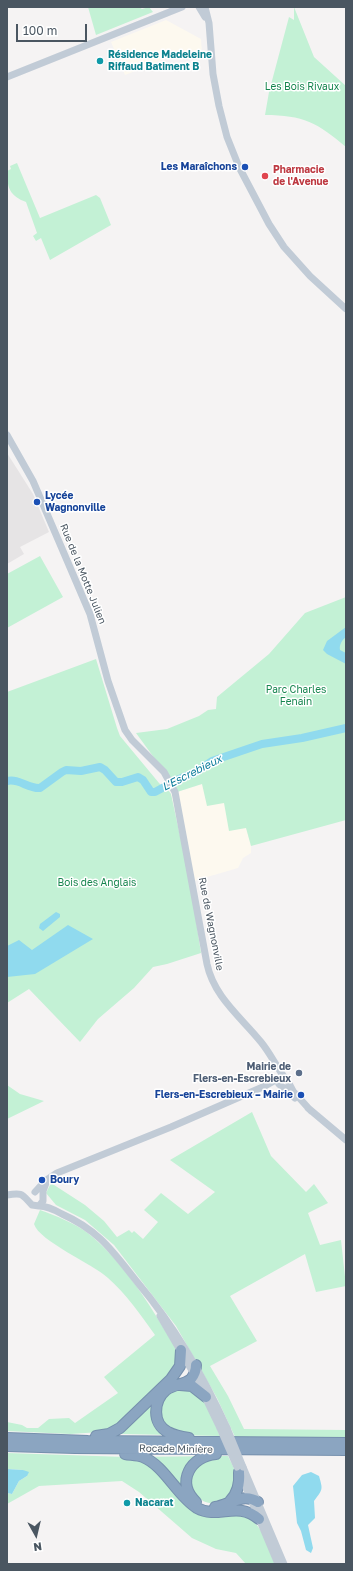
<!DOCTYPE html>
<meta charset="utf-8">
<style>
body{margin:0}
#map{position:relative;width:353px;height:1571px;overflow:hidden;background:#f5f3f3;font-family:"Golos Text",sans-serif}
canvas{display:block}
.frame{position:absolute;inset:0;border:8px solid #4a5661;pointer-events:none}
.north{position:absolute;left:16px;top:1515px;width:40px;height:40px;-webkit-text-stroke:3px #fff;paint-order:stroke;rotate:172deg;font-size:11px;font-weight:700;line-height:16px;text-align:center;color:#4a5661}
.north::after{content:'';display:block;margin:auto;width:14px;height:18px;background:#4a5661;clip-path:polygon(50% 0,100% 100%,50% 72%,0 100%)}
.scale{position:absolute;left:16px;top:24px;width:71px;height:18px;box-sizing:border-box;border:2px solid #4a5661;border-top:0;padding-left:5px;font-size:12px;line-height:14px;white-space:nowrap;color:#4a5661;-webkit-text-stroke:3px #fff;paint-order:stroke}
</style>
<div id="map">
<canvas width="353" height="1571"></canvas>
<div class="frame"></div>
<div class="north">N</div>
<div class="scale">100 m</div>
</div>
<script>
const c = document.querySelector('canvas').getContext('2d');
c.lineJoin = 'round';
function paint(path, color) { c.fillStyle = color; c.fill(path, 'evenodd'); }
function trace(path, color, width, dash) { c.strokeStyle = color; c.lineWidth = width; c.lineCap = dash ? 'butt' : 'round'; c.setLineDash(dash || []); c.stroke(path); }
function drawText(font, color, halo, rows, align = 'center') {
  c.font = font + ' "Golos Text",sans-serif'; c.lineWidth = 3; c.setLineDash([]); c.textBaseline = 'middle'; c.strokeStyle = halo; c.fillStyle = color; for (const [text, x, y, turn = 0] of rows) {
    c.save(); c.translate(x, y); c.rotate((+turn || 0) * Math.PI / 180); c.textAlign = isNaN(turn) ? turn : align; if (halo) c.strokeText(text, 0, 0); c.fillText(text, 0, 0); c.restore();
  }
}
const commercial = new Path2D(`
 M166 20 201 39 202 54 191 53 175 55 125 75 111 42Z
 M202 784 224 802 246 827 251 846V853L243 858 238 868 190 882 171 794Z`);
const education = new Path2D(`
 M7 453 33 494 49 532 20 547 24 554 7 564Z`);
const green = new Path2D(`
 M88 7H139L142 9 149 7 153 12 96 35Z
 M294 7 314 57 346 86V147C318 123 303 115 265 115L269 92 289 17 294 20Z
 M17 163 40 218 96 195 100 198 111 225 50 260 41 238 36 241 33 236 37 233 26 202C10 196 7 188 7 171L11 169 10 166Z
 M40 556 63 597 7 628V574Z
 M346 597V820L251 846 246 828 229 831 224 803 207 806 202 784 177 792 174 785 136 733 167 729 199 716 208 710 216 709 217 697 269 654 305 613Z
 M96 659 117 728 120 736 159 783 164 788 166 787 171 794 190 882 201 953 167 964 153 967 134 988 98 1019 80 1042 29 989 7 1003V692Z
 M7 1085 20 1094 44 1101 7 1119Z
 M252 1112 271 1156 306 1192 314 1184 328 1203 308 1213 320 1245 341 1240 346 1286 316 1292 305 1254 230 1296 257 1341 210 1366 228 1396 244 1429 346 1430V1437H235L217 1398 176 1326 114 1245 85 1220 56 1205 46 1193 51 1183 85 1205 104 1221 117 1237 129 1230 132 1233 134 1231 143 1239 158 1222 144 1210 161 1193 188 1214 215 1192 170 1160Z
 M40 1210C56 1216 75 1223 89 1234 121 1260 145 1297 166 1332 170 1339 178 1348 178 1356 178 1366 173 1382 170 1392 174 1391 179 1388 183 1388 205 1389 212 1419 220 1436L122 1434 101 1432 70 1434 7 1431V1422L22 1425 27 1428H38L49 1419 69 1418 75 1423 118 1393 104 1377 155 1335C141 1315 126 1294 108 1278 93 1264 39 1241 34 1224Z
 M7 1453 126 1457 228 1456C239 1478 239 1478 227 1499 214 1504 206 1506 196 1495L187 1496C194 1501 211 1515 218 1517 224 1518 230 1515 236 1515 261 1515 267 1545 275 1564H246L236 1553 216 1549 192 1538 139 1492 122 1481 39 1486 7 1504V1493L12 1494 19 1481 27 1476 23 1470 7 1469Z`);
const water = new Path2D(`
 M346 627V637C342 640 339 645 340 650L346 653V664L327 654 323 650 327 641Z
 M56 912 60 914V917L43 931 39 928 40 924Z
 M68 925 93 939 35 974 7 977V946L19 940 32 950Z
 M7 1469 23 1470 29 1472 27 1476 19 1481 12 1494 7 1493Z
 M311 1472 319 1476C323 1490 323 1489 314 1501L315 1518 308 1525 313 1548 311 1553 306 1550 301 1531 297 1523 293 1486 302 1475Z`);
const river = new Path2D(`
 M7 781C19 778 28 789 40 788L62 772 66 770 81 771 100 767 105 770 116 782H122L138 777 143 780 151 792H155L177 780 196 772 212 761 262 744 302 738 346 728`);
const secondary = new Path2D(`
 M199 7 205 17
 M205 7 209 23 213 74 219 106 227 137 239 167 269 224 284 247 310 276 346 309
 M7 77 182 7
 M7 435 33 481 90 614 108 681 125 730 132 740 164 772 175 792 207 964C214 997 241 1017 261 1042 270 1053 276 1066 285 1078
 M279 1084 295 1098
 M308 1108 346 1140
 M35 1192 45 1181 57 1173 171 1127 265 1086 281 1077 286 1078 293 1091 311 1111
 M7 1195C24 1192 22 1195 32 1205L39 1206 43 1201V1191L46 1183
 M39 1206C47 1206 55 1210 62 1214 100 1231 113 1252 138 1283 175 1327 203 1375 227 1428
 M160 1316 194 1374 220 1428
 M243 1467 284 1564
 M241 1476 278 1564`);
const highway = new Path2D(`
 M180 1385 192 1386 206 1397
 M96 1436 109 1434 120 1428 171 1379 180 1366 181 1350
 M7 1438 88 1441 346 1443
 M189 1438C182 1437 175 1436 168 1432 152 1424 153 1401 166 1390 174 1384 184 1385 191 1379 195 1374 196 1370 196 1365
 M7 1446 75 1448 346 1450
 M125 1454C131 1455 138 1455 143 1457 165 1466 177 1496 197 1508 219 1520 236 1500 259 1519
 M230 1501C238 1493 240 1484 239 1472
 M196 1502C175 1482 191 1456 216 1454
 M215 1507C229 1505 243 1492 258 1502`);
const secondaryBridge = new Path2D(`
 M220 1428 237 1467
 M227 1428 243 1467`);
const markers = [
 [100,61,4,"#0f9aa8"],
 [245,167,4,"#1a4fb4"],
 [265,176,4,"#e0444e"],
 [37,502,4,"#1a4fb4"],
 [299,1073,4,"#5c6f8a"],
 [301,1095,4,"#1a4fb4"],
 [42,1180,4,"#1a4fb4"],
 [127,1503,4,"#0f9aa8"]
];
const cultureNames = [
 ["Résidence Madeleine",108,55],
 ["Riffaud Batiment B",108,67],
 ["Nacarat",135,1503]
];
const parkNames = [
 ["Les Bois Rivaux",302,87],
 ["Parc Charles",296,690],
 ["Fenain",296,702],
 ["Bois des Anglais",97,883]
];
const transitNames = [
 ["Les Maraîchons",237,167],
 ["Lycée",45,496,"left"],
 ["Wagnonville",45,508,"left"],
 ["Flers-en-Escrebieux – Mairie",293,1095],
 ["Boury",50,1180,"left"]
];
const healthNames = [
 ["Pharmacie",273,170],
 ["de l'Avenue",273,182]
];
const streetNames = [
 ["Rue de la Motte Julien",83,574,68],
 ["Rue de Wagnonville",211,924,79],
 ["Rocade Minière",176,1449,1]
];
const serviceNames = [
 ["Mairie de",291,1067],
 ["Flers-en-Escrebieux",291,1079]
];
const waterNames = [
 ["L'Escrebieux",192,773,-27]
];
paint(commercial, '#fdf9ef');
paint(education, '#e6e4e5');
paint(green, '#c3f1d5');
paint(water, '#90daee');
trace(river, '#90daee', 8);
trace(highway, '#7690ad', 12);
trace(secondary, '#c1cbd6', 7);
trace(highway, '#8ba5c1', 10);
trace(secondaryBridge, '#c1cbd6', 7);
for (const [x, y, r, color] of markers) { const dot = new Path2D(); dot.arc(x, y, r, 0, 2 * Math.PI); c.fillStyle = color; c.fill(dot); trace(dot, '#fff', 1.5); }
drawText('bold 10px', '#0d838f', '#fff', cultureNames, 'left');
drawText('10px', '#17864f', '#fff', parkNames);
drawText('bold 10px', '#164399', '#fff', transitNames, 'right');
drawText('bold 10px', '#be3a42', '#fff', healthNames, 'left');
drawText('10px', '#4a5661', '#fff', streetNames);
drawText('bold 10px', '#4e5e75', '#fff', serviceNames, 'right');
drawText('italic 11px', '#0c7c9b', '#fff', waterNames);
</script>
